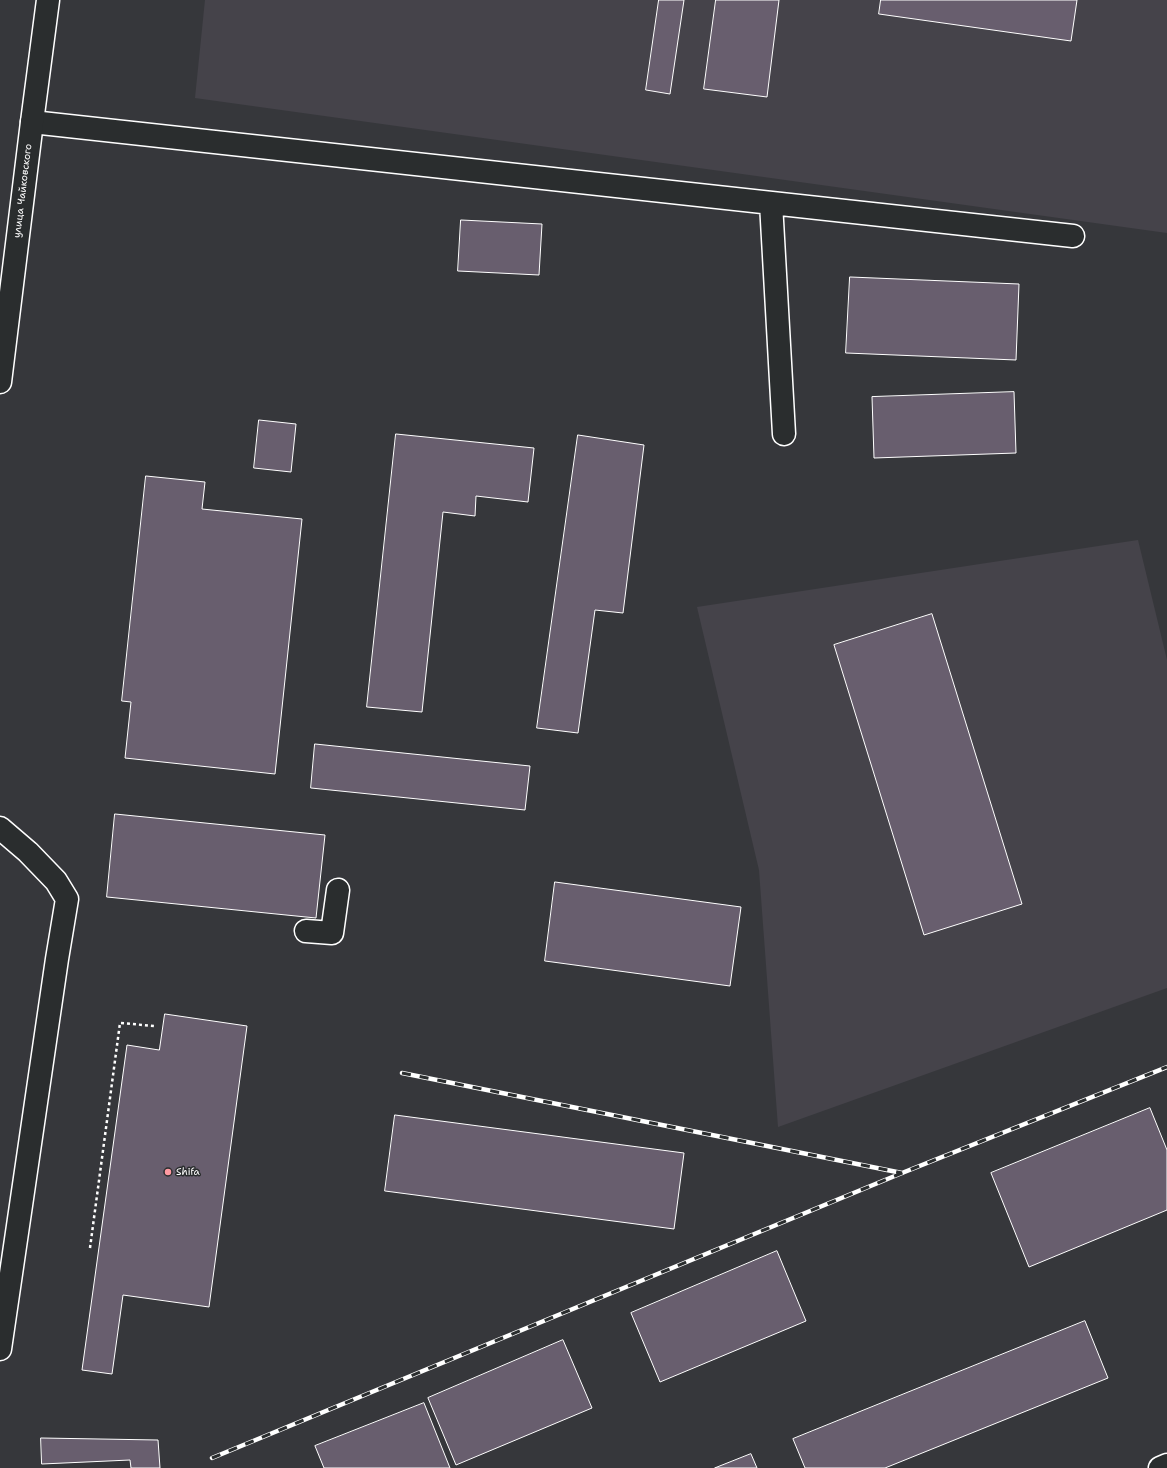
<!DOCTYPE html>
<meta charset="utf-8">
<style>
body{margin:0}
canvas{display:block;background:#36373b}
</style>
<canvas width="1167" height="1468"></canvas>
<script>
const c = document.querySelector('canvas').getContext('2d');
c.lineJoin = 'round';
function paint(path, color) { c.fillStyle = color; c.fill(path, 'evenodd'); }
function trace(path, color, width, dash) { c.strokeStyle = color; c.lineWidth = width; c.lineCap = dash ? 'butt' : 'round'; c.setLineDash(dash || []); c.stroke(path); }
function drawText(font, color, halo, rows, align = 'center') {
  c.font = font + ' "Shantell Sans",sans-serif'; c.lineWidth = 3; c.setLineDash([]); c.textBaseline = 'middle'; c.strokeStyle = halo; c.fillStyle = color; for (const [text, x, y, turn = 0] of rows) {
    c.save(); c.translate(x, y); c.rotate((+turn || 0) * Math.PI / 180); c.textAlign = isNaN(turn) ? turn : align; if (halo) c.strokeText(text, 0, 0); c.fillText(text, 0, 0); c.restore();
  }
}
const built = new Path2D(`
 M205 0H1167V233L195 98Z
 M1138 540 1167 660V988L778 1127 759 870 697 607Z`);
const building = new Path2D(`
 M659 0H684L670 94 646 90Z
 M716 0H779L767 97 704 89Z
 M881 0H1077L1071 41 879 14Z
 M461 220 542 224 539 275 458 271Z
 M850 277 1019 284 1016 360 846 353Z
 M1014 392 1016 453 874 458 872 397Z
 M259 420 296 424 291 472 254 468Z
 M396 434 534 448 528 502 476 496 475 516 443 512 422 712 367 707Z
 M578 435 644 445 623 613 595 610 578 733 537 728Z
 M146 476 205 482 202 509 302 519 275 774 125 758 131 702 122 701Z
 M932 614 1022 904 924 935 834 645Z
 M315 744 530 766 525 810 311 788Z
 M115 814 325 835 316 918 107 897Z
 M555 882 741 907 730 986 545 961Z
 M165 1014 247 1026 209 1307 123 1295 112 1374 82 1370 127 1045 159 1050Z
 M1150 1108 1167 1150V1210L1029 1267 991 1173Z
 M395 1115 684 1153 674 1229 385 1191Z
 M777 1251 806 1321 660 1382 631 1313Z
 M1085 1321 1108 1378 885 1468H805L793 1439Z
 M563 1340 592 1408 456 1465 428 1398Z
 M424 1403 450 1468H324L315 1446Z
 M41 1438 158 1440 160 1468H131L130 1460 42 1464Z
 M751 1454 757 1468H715Z`);
const path = new Path2D(`
 M90 1248 120 1023 155 1026`);
const minor = new Path2D(`
 M32 122 1073 236
 M771 203 784 434
 M0 828 28 852 56 881 67 899 57 959 0 1349
 M306 931 332 933 338 890
 M1160 1468 1167 1465`);
const major = new Path2D(`
 M0 382 32 122 48 0`);
const rail = new Path2D(`
 M402 1073 902 1173
 M212 1458 902 1173 1167 1067`);
const markers = [
 [168,1172,4,"#ff9aa2"]
];
const streetNames = [
 ["улица Чайковского",23,191,-83]
];
const poiNames = [
 ["Shifa",176,1172]
];
paint(built, '#45434a');
paint(building, '#685e6e');
trace(building, '#fff', 1);
trace(minor, '#fff', 25);
trace(major, '#fff', 25);
trace(path, '#fff', 2.5, [3, 3]);
trace(minor, '#2a2d2e', 22);
trace(major, '#2a2d2e', 22);
trace(rail, '#fff', 4.5);
trace(rail, '#2a2d2e', 3, [9]);
for (const [x, y, r, color] of markers) { const dot = new Path2D(); dot.arc(x, y, r, 0, 2 * Math.PI); c.fillStyle = color; c.fill(dot); trace(dot, '#2a2d2e', 1.5); }
drawText('10px', '#fff', '#2a2d2e', streetNames);
drawText('10px', '#fff', '#2a2d2e', poiNames, 'left');
</script>
